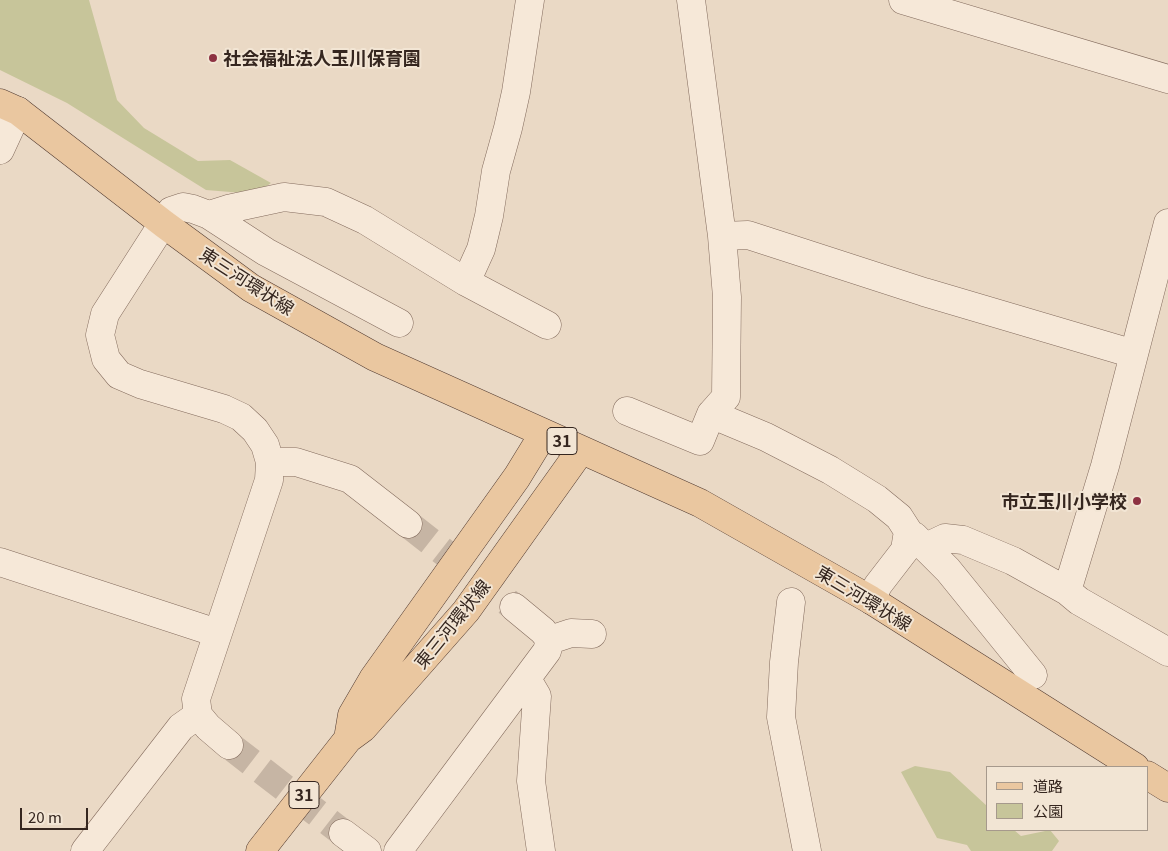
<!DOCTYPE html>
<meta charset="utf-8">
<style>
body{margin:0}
#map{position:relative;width:1168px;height:851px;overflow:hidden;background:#ead9c5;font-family:Georgia,"Noto Sans JP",serif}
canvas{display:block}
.legend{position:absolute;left:986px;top:766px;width:162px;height:65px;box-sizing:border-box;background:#f2e5d4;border:1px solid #a6998c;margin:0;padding:6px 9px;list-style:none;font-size:15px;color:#35261f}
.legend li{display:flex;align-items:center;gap:10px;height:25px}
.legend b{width:25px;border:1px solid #a6998c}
.scale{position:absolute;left:20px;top:808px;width:68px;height:22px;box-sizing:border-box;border:2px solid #35261f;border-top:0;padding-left:6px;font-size:15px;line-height:18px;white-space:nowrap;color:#35261f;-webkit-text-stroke:4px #f2e5d4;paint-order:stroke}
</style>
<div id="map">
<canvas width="1168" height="851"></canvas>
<ul class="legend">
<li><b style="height:6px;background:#eac7a0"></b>道路</li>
<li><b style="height:14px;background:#c7c59a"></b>公園</li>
</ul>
<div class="scale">20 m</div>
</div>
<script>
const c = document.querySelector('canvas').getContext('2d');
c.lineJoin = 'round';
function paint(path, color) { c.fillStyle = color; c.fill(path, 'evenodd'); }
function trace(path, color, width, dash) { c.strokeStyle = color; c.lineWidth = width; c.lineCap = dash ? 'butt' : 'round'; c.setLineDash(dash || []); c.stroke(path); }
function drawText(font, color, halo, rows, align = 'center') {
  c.font = font + ' Georgia,"Noto Sans JP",serif'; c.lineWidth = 4; c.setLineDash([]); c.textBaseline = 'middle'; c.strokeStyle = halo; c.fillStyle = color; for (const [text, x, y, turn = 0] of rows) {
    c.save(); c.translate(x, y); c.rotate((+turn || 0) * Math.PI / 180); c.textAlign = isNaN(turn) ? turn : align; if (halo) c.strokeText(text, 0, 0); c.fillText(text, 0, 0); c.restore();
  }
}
const green = new Path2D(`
 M0 0H89L117 100 144 128 198 161 230 160 271 183 255 194 206 190 67 103 0 70Z
 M915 766 950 772 987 806V830H1014L1021 836 1050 830 1059 841 1052 851H971L967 845 937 838 901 772Z`);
const minorTunnel = new Path2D(`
 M408 524 514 607
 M229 745 343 833`);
const minor = new Path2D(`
 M903 0 1168 79
 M0 150 18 111
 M209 215 228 209 284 197 326 202 365 220 466 282 547 325
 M722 236 748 235 924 292 1134 354
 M466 282 481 249 489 216 496 171 508 128 516 92 530 0
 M399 323 266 252 209 215 193 209 183 207 171 211 105 314 100 335 106 359 119 375 140 384 224 409 241 417 255 430 265 445 270 462H296L350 479 408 524
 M627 411 700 441 711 414 726 397 727 297 722 236 691 0
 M711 414 766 437 830 470 877 499 899 517 908 531 905 550 878 585 871 600
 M914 536 948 570 1033 675
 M926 547 945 538 963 540 1013 561 1067 591 1105 466 1168 223
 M0 562 217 633
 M1067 591 1079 601 1168 652
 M791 602 784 662 781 717 807 851
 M550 640 571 633 592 634
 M527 679 537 696 531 781 541 851
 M198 715 208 727 229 745
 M343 833 367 851
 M85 851 181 727 198 715 196 699 269 480 270 462
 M398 851 547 651 550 640 543 631 514 607`);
const major = new Path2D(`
 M0 103 18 111 164 224 251 288 375 357 700 503 871 600 1135 767
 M348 739 352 715 373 679 517 477 544 433
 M1147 775 1168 788
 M260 851 348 739 363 728 466 611 581 450`);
const markers = [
 [213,58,5,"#8d3242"],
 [1137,501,5,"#8d3242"]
];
const shields = [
 [562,441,30],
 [304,795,30]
];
const shieldNames = [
 ["31",562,441],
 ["31",304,795]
];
const poiNames = [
 ["社会福祉法人玉川保育園",223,58],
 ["市立玉川小学校",1127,501,"right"]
];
const streetNames = [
 ["東三河環状線",247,281,33],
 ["東三河環状線",864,598,31],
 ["東三河環状線",452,624,-51]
];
paint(green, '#c7c59a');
trace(minorTunnel, '#c6b5a4', 28, [28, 14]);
trace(minor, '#836b5d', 29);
trace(major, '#523b31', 29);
trace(minor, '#f6e8d8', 28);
trace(major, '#eac7a0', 28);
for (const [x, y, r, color] of markers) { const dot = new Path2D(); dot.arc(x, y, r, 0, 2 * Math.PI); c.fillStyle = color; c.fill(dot); trace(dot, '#f2e5d4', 2); }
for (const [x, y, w] of shields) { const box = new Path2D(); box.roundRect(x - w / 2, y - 13.5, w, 27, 4); c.fillStyle = '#f2e5d4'; c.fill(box); trace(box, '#35261f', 1); }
drawText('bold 16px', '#35261f', null, shieldNames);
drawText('bold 18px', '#35261f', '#f2e5d4', poiNames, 'left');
drawText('18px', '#35261f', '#f2e5d4', streetNames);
</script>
